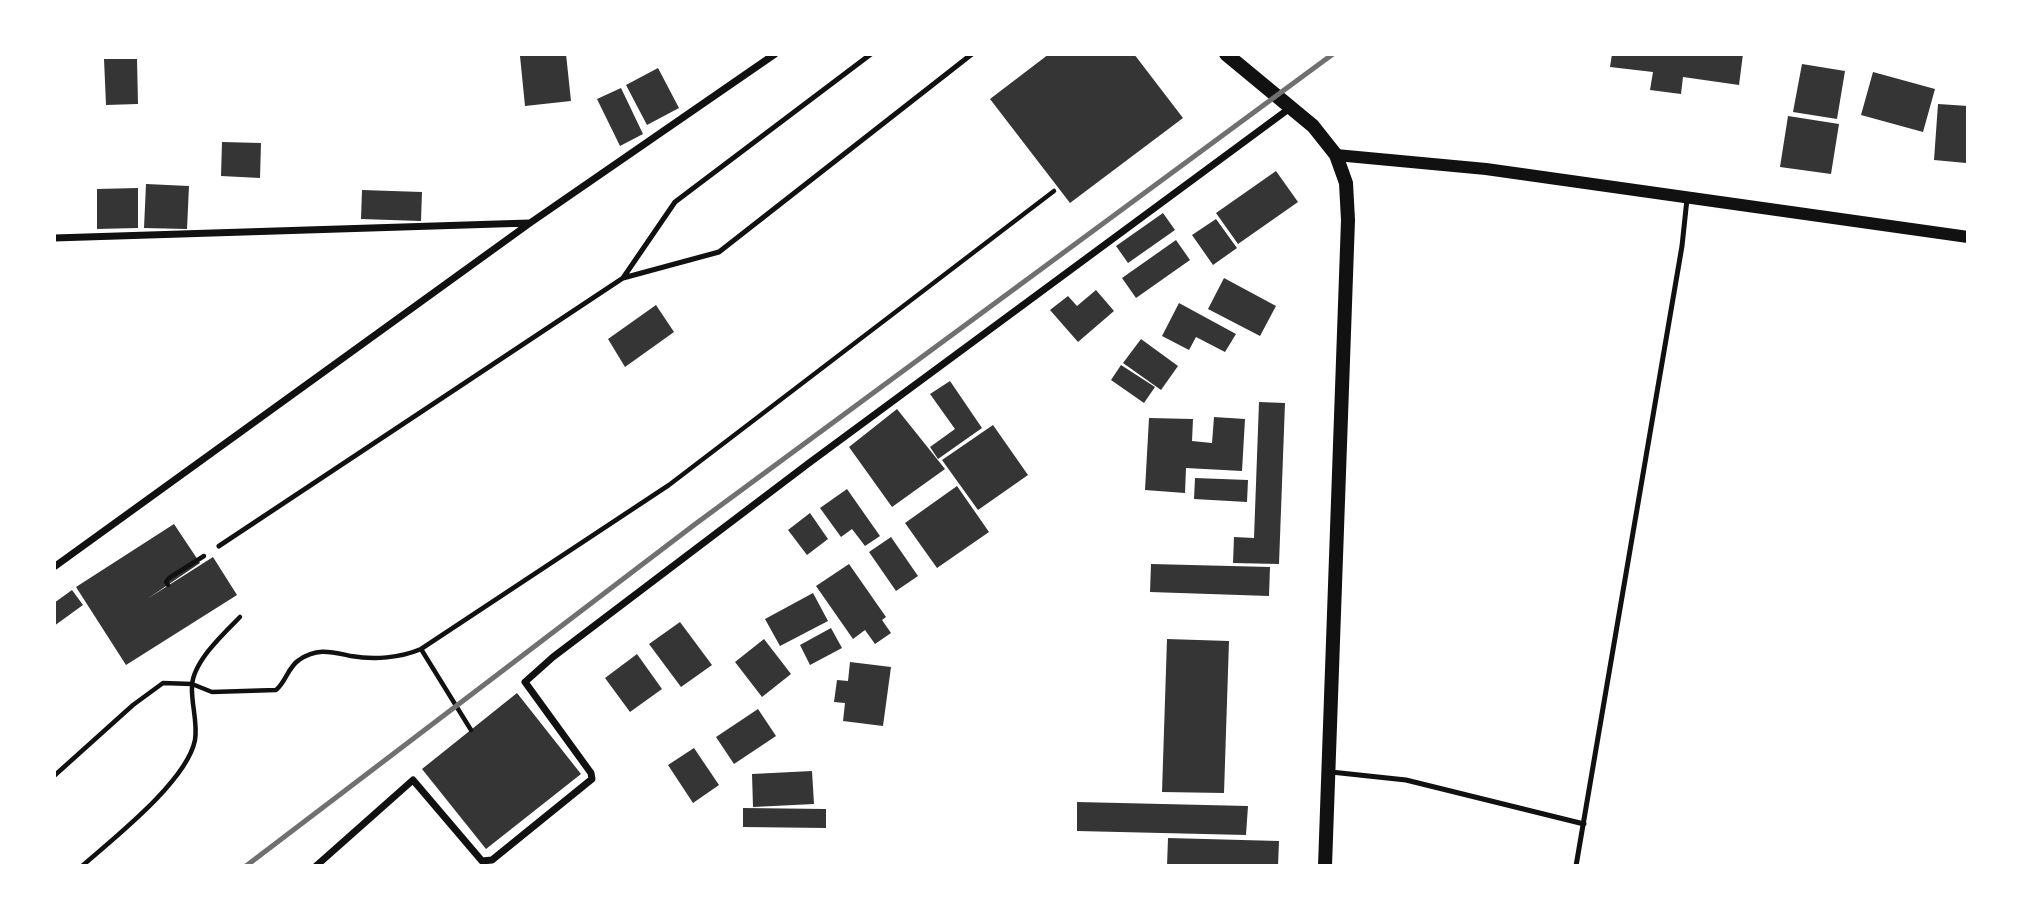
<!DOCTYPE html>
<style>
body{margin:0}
#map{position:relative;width:2022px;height:920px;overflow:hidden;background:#fff;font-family:"Golos Text",sans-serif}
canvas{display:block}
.frame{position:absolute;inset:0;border:56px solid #fff;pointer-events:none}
</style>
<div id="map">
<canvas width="2022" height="920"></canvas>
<div class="frame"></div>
</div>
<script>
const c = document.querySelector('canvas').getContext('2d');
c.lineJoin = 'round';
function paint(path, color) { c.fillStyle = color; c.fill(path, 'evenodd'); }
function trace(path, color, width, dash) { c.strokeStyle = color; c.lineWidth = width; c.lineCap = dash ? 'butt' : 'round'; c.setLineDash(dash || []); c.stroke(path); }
const building = new Path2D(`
 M531 54H566L571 101 525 106 520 56Z
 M1049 54H1134L1183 118 1070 203 990 99Z
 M1612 54H1743L1739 85 1683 77 1681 94 1650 90 1653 72 1610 67Z
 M104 59H137L138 104 106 105Z
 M1802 64 1845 71 1837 119 1793 112Z
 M658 68 679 108 647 125 626 85Z
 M1873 72 1935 89 1923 132 1861 115Z
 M621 88 643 134 620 146 597 99Z
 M1938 104 1968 106 1966 163 1934 160Z
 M1788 116 1839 124 1831 174 1780 167Z
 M222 142 261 143 260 178 221 176Z
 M1276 171 1298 202 1238 244 1216 213Z
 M146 184 189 186 187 229 144 228Z
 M138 188V228L97 229V189Z
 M362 190 422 192 421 221 361 219Z
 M1163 213 1175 230 1128 263 1116 246Z
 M1216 219 1237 248 1213 265 1192 235Z
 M1176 240 1190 260 1136 298 1122 278Z
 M1224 278 1276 306 1260 336 1208 309Z
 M1096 290 1114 311 1078 342 1050 310 1068 296 1077 306Z
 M1179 303 1236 334 1225 352 1196 337 1189 350 1162 336Z
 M656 305 674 332 625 367 608 339Z
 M1141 339 1178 366 1161 390 1123 363Z
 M1121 365 1155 387 1144 403 1111 380Z
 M950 381 982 428 938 459 930 447 955 429 930 394Z
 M1259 402 1285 403 1279 564 1233 563 1234 537 1254 538Z
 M897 409 945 469 892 507 849 447Z
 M1214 417 1245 419 1242 471 1186 468 1185 493 1145 490 1149 418 1193 419 1192 441 1212 443Z
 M993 425 1028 475 978 510 942 460Z
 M1195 478 1248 480 1247 502 1194 499Z
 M957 486 989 532 937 568 905 523Z
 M847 489 880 536 865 546 852 529 841 537 820 508Z
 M810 513 828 539 807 555 788 530Z
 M174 524 200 563 147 599 213 557 237 595 126 665 76 587Z
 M891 537 918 576 896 591 869 552Z
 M849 564 886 617 882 620 891 633 875 644 865 630 853 639 816 586Z
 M1151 564 1270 567 1269 596 1150 592Z
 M72 590 83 605 54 626V603Z
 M813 593 828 621 780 646 765 619Z
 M680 622 712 665 681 687 649 644Z
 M831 628 842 648 810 665 800 645Z
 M764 639 791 674 762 697 735 662Z
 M1167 639 1229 641 1224 793 1162 792Z
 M637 654 662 689 630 712 605 678Z
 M850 662 891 667 883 726 843 721 845 703 834 702 837 680 848 681Z
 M517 693 581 774 486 849 422 769Z
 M758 709 776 736 734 764 716 737Z
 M694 748 719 785 693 803 668 765Z
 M812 771 814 804 753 807 752 774Z
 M1077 802 1248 806 1246 835 1077 831Z
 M743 808 826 809V828L743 827Z
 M1168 838 1279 841 1278 866H1167Z`);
const path = new Path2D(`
 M168 585 166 582 169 578 204 556
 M421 649 471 730
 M54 776 133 705 163 683 192 684 212 692 276 690C286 682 288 667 299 660 317 647 332 652 351 656 374 660 400 658 421 649L669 485 1054 191
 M82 866C114 838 187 781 195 740 198 722 191 704 192 686 193 662 223 634 240 617`);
const service = new Path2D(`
 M623 278 675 202 871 54
 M219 546 623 278 719 252 972 54
 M1331 772 1406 780 1584 824
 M1576 866 1682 246 1687 199`);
const minor = new Path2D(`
 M54 238 529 223
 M54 567 530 223 775 54
 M316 866 413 780 482 861 492 860 592 779 591 773 525 682 553 657 809 463 1290 108`);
const tertiary = new Path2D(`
 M1336 155 1486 169 1968 237`);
const secondary = new Path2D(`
 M1226 54 1313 126 1336 155 1346 183 1348 220 1325 866`);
const rail = new Path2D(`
 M246 866 694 525 1333 54`);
paint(building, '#353535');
trace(path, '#111', 4.5);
trace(service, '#111', 5);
trace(minor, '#111', 7);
trace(tertiary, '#111', 12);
trace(secondary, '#111', 14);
trace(rail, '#707070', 5);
</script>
